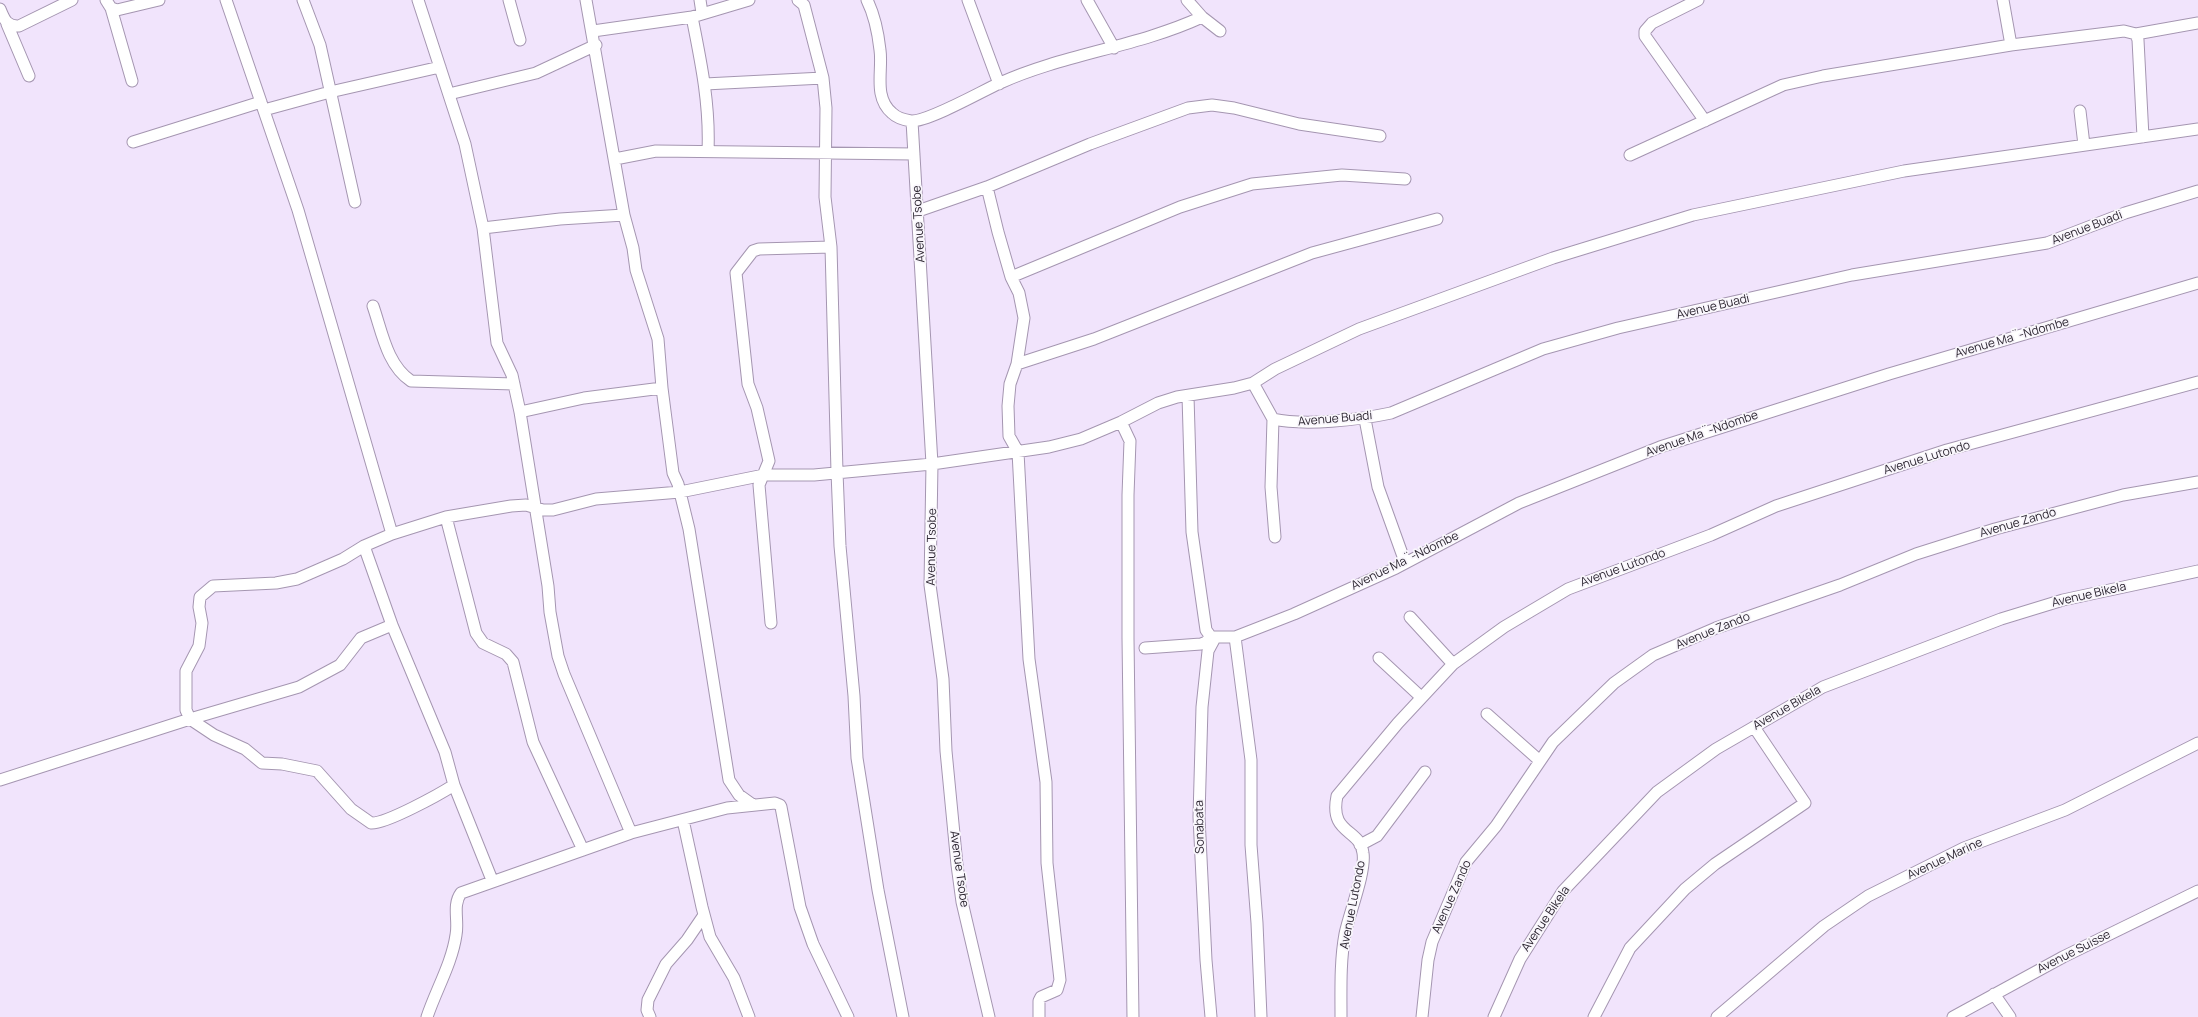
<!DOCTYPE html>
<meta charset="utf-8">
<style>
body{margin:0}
canvas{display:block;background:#f1e4fc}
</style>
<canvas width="2198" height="1017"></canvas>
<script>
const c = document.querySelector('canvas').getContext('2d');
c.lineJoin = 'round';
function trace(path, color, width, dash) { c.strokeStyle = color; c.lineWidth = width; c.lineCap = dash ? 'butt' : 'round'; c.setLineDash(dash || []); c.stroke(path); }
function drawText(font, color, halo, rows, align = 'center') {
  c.font = font + ' Manrope,sans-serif'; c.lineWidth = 3.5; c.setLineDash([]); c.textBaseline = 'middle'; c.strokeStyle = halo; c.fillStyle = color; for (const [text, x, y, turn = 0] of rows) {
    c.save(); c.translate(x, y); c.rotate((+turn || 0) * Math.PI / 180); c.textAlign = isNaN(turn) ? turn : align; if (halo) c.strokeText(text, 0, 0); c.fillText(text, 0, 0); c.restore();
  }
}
const minor = new Path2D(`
 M106 0 111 8 117 10 159 0
 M226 0 298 210 392 534
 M303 0 320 45 355 202
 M418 0 465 144 483 228 497 343 512 375 520 412 548 586 550 612 558 656 564 674 631 833
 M509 0 520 40
 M586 0 624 215 633 248 636 270 658 339 662 388 673 473 678 484 689 529 729 780 739 795 753 805
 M700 0 702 13
 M798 0 804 5 823 78 826 108 825 197 831 247 837 472 840 546 854 696 857 758 878 890 903 1017
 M867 0C875 16 878 32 880 50 883 70 873 97 892 113 896 117 905 120 911 121 928 122 982 91 1000 83 1064 54 1137 47 1202 17
 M968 0 999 84
 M1087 0 1114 48
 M1187 0 1202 17 1220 31
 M1698 0 1652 23 1645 31V36L1705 121
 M2003 0 2011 45
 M111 8 132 81
 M0 9C4 19 7 27 19 26L72 0
 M692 17C701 62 710 105 708 151
 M7 24 29 76
 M593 31 692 17 749 0
 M2136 34 2198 23
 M705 84 823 78
 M449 94 536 73 596 45
 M264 110 330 92 440 67
 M2080 111 2084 145
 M912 121 932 464 930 585 943 679 946 751 957 865 962 902 989 1017
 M133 142 261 102
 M1630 155 1783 85 1823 76 2011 45 2124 31 2136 34 2138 40 2143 137
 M615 159 656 151 914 154
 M987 187 998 232 1011 277 1019 293 1024 318 1017 364 1010 384 1008 406 1009 436 1018 452 1029 659 1046 782 1047 863 1060 980 1057 990 1041 997 1039 1001V1017
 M918 211 987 187 1090 144 1188 108 1212 105 1234 108 1299 124 1380 136
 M483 228 560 219 624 215
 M1011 277 1180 207 1252 184 1342 175 1405 179
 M373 306C382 332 387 365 411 381L514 384
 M1017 364 1094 339 1312 253 1437 219
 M1253 383 1273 419C1305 426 1358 420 1391 413L1543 349 1618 328 1852 275 2047 243 2125 213 2198 191
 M1188 396 1192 532 1206 630 1211 637H1235L1294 614 1396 568 1519 503 1660 447 1889 374 2198 283
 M520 412 584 398 662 388
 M1273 419 1271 487 1275 537
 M1365 419 1378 487 1405 562
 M1121 422 1130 441 1128 495V638L1133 1017
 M446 517 476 633 483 643 506 654 513 662 533 742 583 850
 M364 546 392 625 445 752 454 785 492 880
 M1410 617 1453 664
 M771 623 759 485 769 461 757 408 748 384 736 273 753 251 759 249 831 247
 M1235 637 1251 760V845L1257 923 1261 1017
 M1145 648 1201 644 1206 642 1211 637
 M1379 658 1421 697
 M1487 714 1540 761
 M0 780 190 719 299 687 340 665 361 638 392 625
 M454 785C440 794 386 824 371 823L351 809 317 771 282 764 262 763 245 749 214 735 190 719 186 710V671L199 646 202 623 199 607 200 597 213 586 276 583 297 579 343 559 364 546 392 534 446 517 511 506 526 505 543 510H553L596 499 680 492 764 475H814L932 464 1049 447 1081 439 1121 422 1158 403 1177 397 1234 388 1253 383 1275 369 1359 329 1553 258 1693 215 1904 171 2198 129
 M683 820 702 907 710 937 734 978 749 1017
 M1360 845 1377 836 1425 772
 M1994 994 2010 1017
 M427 1017C436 990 452 963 456 935 459 921 452 905 461 893L631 833 727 808 775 803 780 805 781 807 800 907 813 944 848 1017
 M650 1017 647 1010 648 1000 666 964 687 940 704 915
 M1211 1017 1206 960 1199 817 1202 707 1208 651 1215 638
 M1341 1017C1341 990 1340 961 1345 934 1349 914 1366 872 1363 853 1360 828 1329 835 1337 796L1398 723 1453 664 1504 627 1568 589 1711 535 1776 506 1947 450 2198 382
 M1422 1017 1428 960 1432 942 1466 862 1496 826 1553 742 1614 683 1653 655 1716 628 1840 585 1916 554 1995 529 2123 495 2198 482
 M1494 1017 1520 959 1563 891 1657 792 1716 749 1823 687 2001 619 2063 600 2198 571
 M1594 1017 1630 948 1685 889 1715 864 1805 803 1754 727
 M1717 1017 1824 926 1868 896 1964 848 2065 810 2198 743
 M1953 1017 2063 957 2198 891`);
const streetNames = [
 ["Avenue Tsobe",919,224,-93],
 ["Avenue Buadi",2087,228,-21],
 ["Avenue Buadi",1713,307,-13],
 ["Avenue Ma¨-Ndombe",2012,338,-16],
 ["Avenue Buadi",1335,419,-5],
 ["Avenue Ma¨-Ndombe",1702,434,-19],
 ["Avenue Lutondo",1927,458,-17],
 ["Avenue Zando",2018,523,-16],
 ["Avenue Tsobe",932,547,-89],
 ["Avenue Ma¨-Ndombe",1405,561,-26],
 ["Avenue Lutondo",1623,568,-20],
 ["Avenue Bikela",2089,595,-13],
 ["Avenue Zando",1713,631,-22],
 ["Avenue Bikela",1787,708,-30],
 ["Sonabata",1200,827,-91],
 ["Avenue Marine",1945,859,-25],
 ["Avenue Tsobe",959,869,82],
 ["Avenue Zando",1452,897,-66],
 ["Avenue Lutondo",1353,905,-79],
 ["Avenue Bikela",1546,919,-56],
 ["Avenue Suisse",2074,952,-27]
];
trace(minor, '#a596b1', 13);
trace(minor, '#fff', 11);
drawText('12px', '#2c2631', '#f9f6fc', streetNames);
</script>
